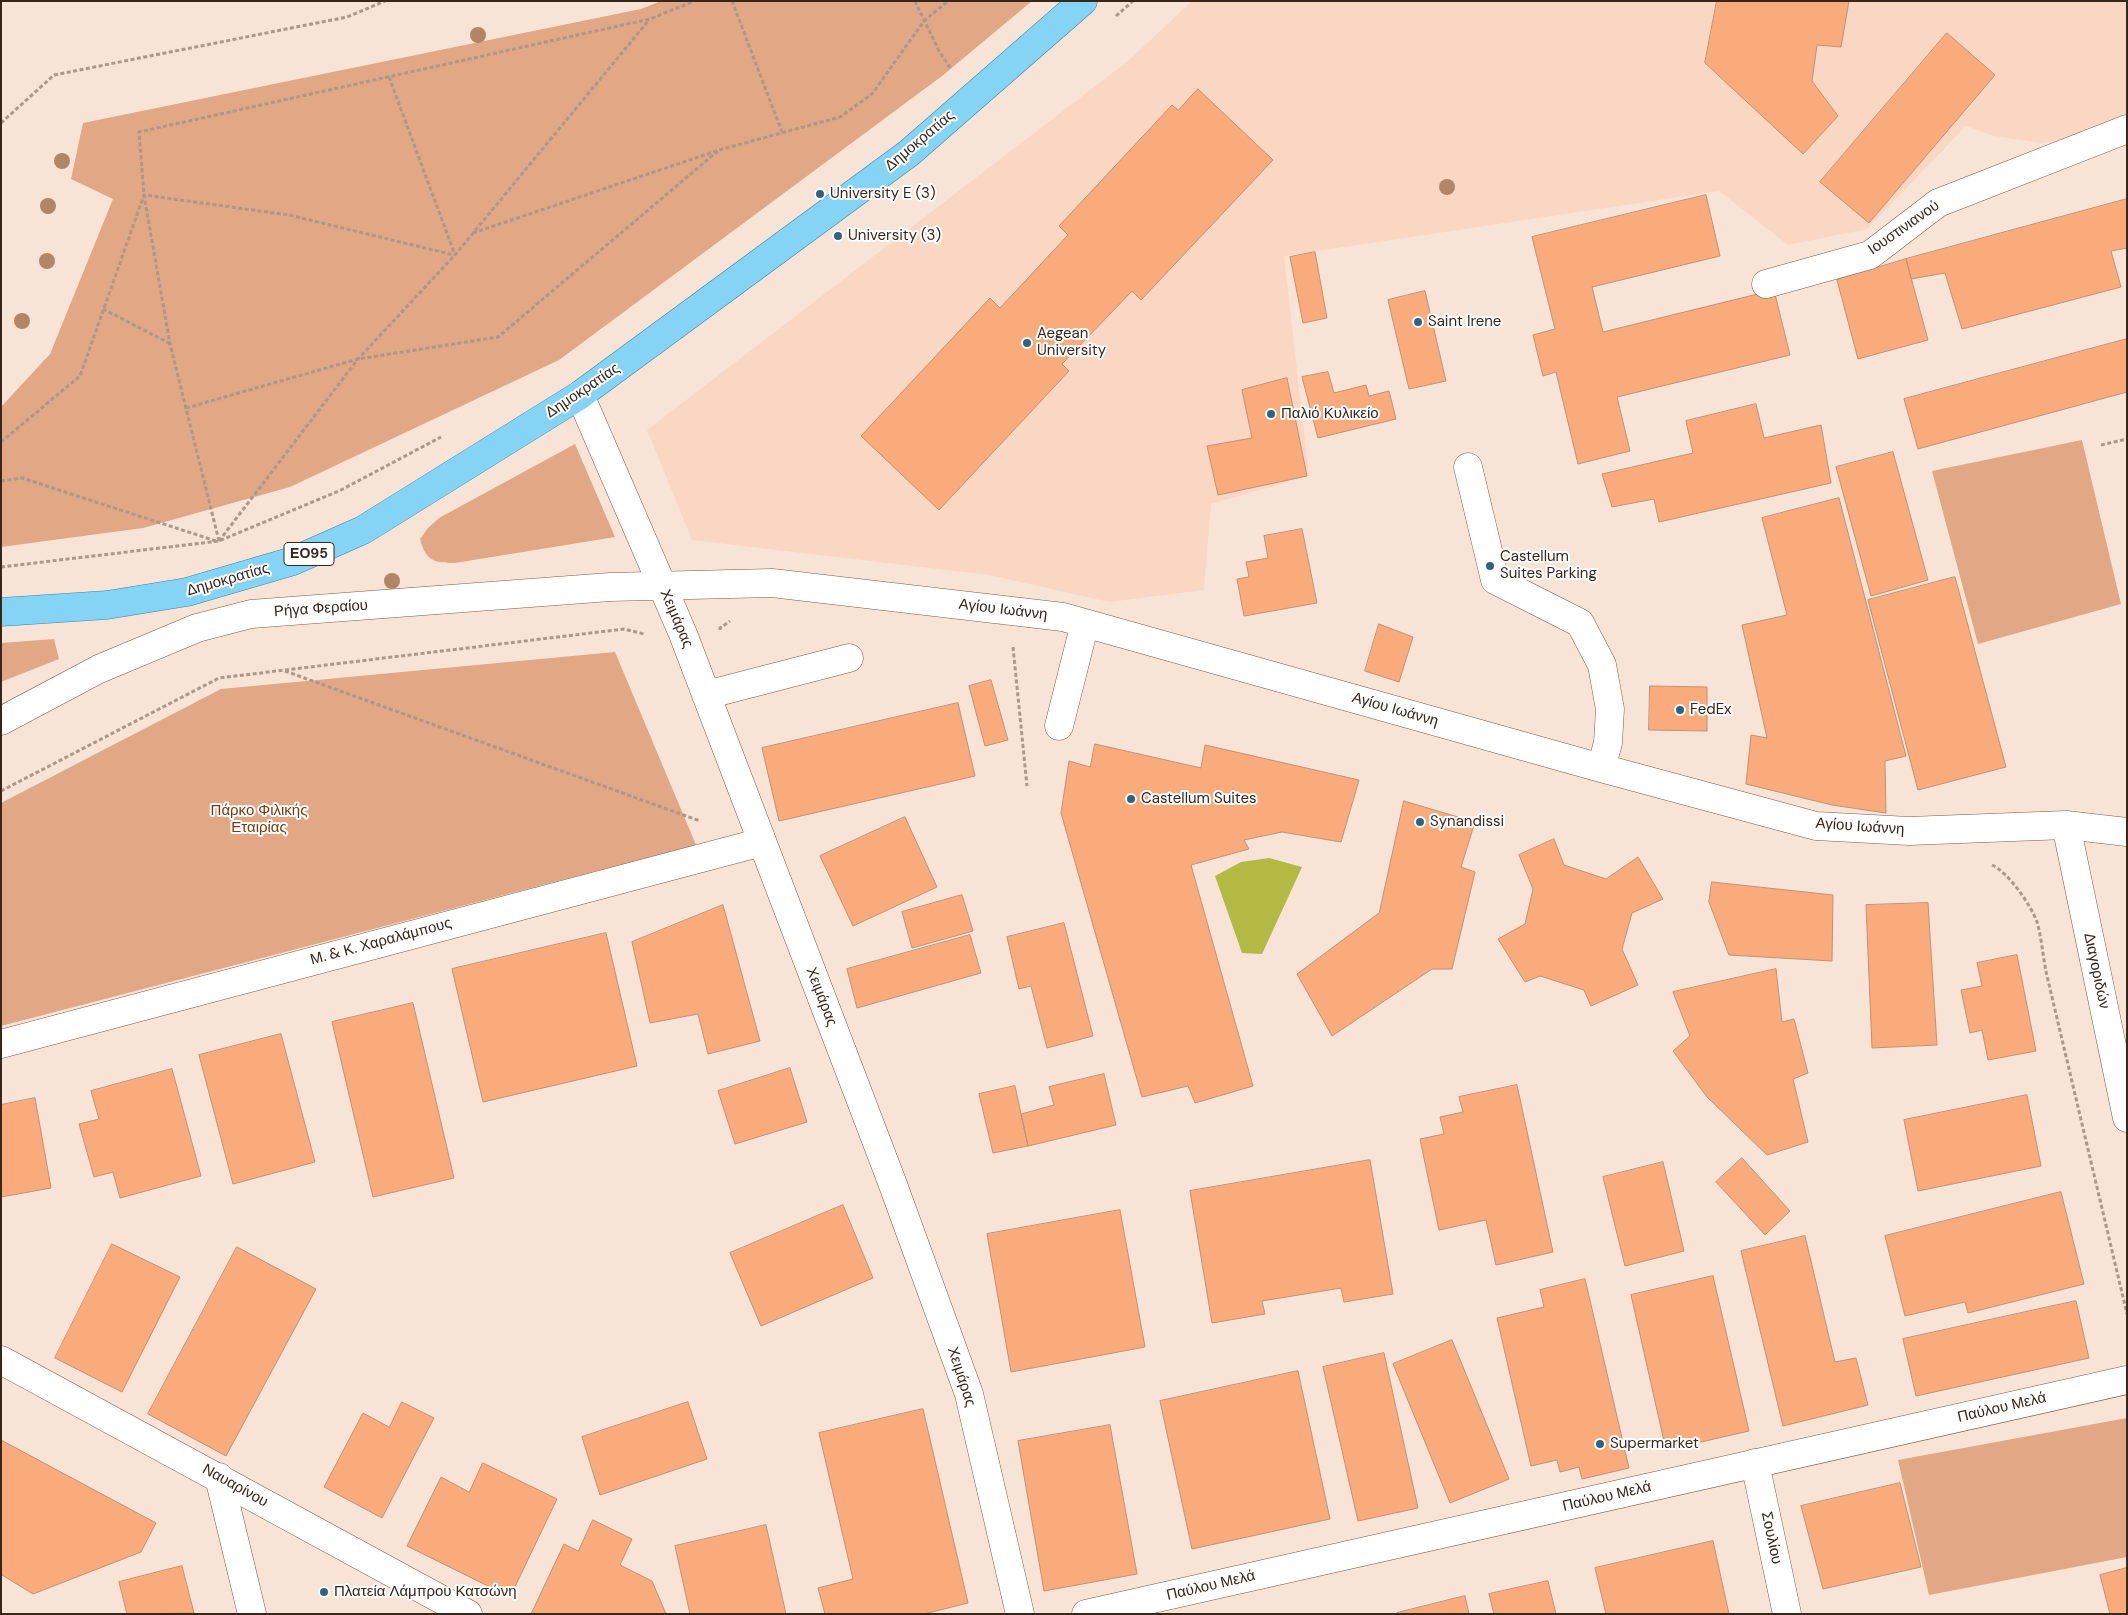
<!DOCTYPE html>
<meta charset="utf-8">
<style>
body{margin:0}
#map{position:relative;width:2128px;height:1615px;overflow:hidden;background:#f8e3d7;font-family:"DM Sans",sans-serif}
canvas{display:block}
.frame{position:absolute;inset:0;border:2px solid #39261b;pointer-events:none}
</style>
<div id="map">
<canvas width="2128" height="1615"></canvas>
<div class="frame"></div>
</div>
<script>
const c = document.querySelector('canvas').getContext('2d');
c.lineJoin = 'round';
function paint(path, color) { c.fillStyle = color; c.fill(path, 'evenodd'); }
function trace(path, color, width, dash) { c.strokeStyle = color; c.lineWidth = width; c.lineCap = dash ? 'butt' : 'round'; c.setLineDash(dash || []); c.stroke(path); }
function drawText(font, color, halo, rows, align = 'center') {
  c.font = font + ' "DM Sans",sans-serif'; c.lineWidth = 4; c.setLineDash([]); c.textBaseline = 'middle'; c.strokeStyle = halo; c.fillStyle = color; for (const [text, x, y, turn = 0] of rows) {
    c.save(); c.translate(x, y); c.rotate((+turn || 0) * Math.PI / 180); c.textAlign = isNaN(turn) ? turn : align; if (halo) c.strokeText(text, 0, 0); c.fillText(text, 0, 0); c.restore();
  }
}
const built = new Path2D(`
 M1192 1H2127V117L2085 137 2041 143 1994 136 1966 126 1867 229 1788 245 1719 191 1284 256 1309 476 1211 504 1204 590 1109 602 989 575 692 540 647 430 1128 61Z`);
const green = new Path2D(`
 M661 1H1032L942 76 559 360 290 487 143 528 1 547V407L50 354 113 199 71 179 83 123 641 9Z
 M2082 440 2121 604 1978 644 1932 471Z
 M575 444 615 537 455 563C434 563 426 561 420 539L428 528 439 518Z
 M54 639 59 659 1 682V643Z
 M615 652 696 845 1 1026V803L221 689Z
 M2127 1418V1557L1929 1595 1898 1460Z`);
const water = new Path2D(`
 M1269 858 1302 867 1262 954 1242 953 1215 876 1241 862Z`);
const building = new Path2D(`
 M1717 1H1849L1841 47 1817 45 1812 81 1838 116 1803 154 1705 63Z
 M1947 33 1995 75 1869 223 1820 182Z
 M1198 89 1273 160 1141 300 1132 291 1062 364 1069 371 939 510 861 436 990 298 1000 308 1068 235 1059 226 1172 105 1178 110Z
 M1706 195 1720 256 1592 287 1603 332 1774 290 1790 355 1617 397 1630 451 1578 464 1556 372 1543 376 1533 335 1555 329 1532 237Z
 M2127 199V248L2111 251 2121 287 1962 329 1945 273 1911 279 1906 259Z
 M1315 252 1327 318 1303 323 1290 257Z
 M1906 259 1928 340 1858 359 1837 280Z
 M1425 291 1446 381 1409 389 1388 300Z
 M2127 339V392L1918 449 1904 399Z
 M1328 372 1334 393 1366 385 1369 396 1389 391 1396 419 1318 438 1302 377Z
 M1287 378 1307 476 1218 495 1207 446 1252 438 1242 390Z
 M1756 404 1764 438 1821 425 1831 483 1659 522 1654 499 1612 507 1602 474 1693 453 1686 421Z
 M1893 452 1928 580 1871 596 1836 467Z
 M1839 498 1906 756 1885 761 1886 813 1832 805 1746 784 1751 735 1767 738 1742 625 1787 615 1762 518Z
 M1302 529 1317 603 1244 616 1237 579 1249 577 1246 562 1268 558 1264 536Z
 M1955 577 2006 767 1918 790 1868 600Z
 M1379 624 1413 637 1399 682 1365 671Z
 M991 680 1008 740 985 746 969 686Z
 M1650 686 1707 687V731L1649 730Z
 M958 703 975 776 779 821 762 748Z
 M1095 744 1201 768 1205 745 1359 780 1341 842 1282 832 1244 840 1249 849 1191 865 1253 1086 1195 1103 1188 1086 1142 1097 1061 813 1069 761 1090 767Z
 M1404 801 1475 822 1461 867 1475 872 1452 969H1432L1332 1036 1297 974 1379 913Z
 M905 817 937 887 853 926 820 856Z
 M1554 839 1564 865 1606 879 1638 857 1663 899 1632 913 1622 949 1638 985 1591 1006 1584 990 1540 976 1525 982 1498 939 1525 924 1533 889 1519 855Z
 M1712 882 1833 895 1832 961 1729 955 1709 902Z
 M962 895 973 931 912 948 902 912Z
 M1928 903 1937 1045 1872 1048 1866 905Z
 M723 905 760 1041 708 1054 698 1014 650 1023 632 942Z
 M1064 923 1093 1036 1047 1048 1031 986 1019 989 1007 937Z
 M606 933 637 1066 483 1102 452 969Z
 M970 935 981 973 857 1008 847 969Z
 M2017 955 2036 1051 1988 1060 1982 1030 1970 1033 1961 990 1982 986 1977 963Z
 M1776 969 1782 1022 1794 1019 1808 1073 1793 1079 1808 1142 1767 1155 1707 1097 1673 1051 1690 1036 1673 992Z
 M413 1003 454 1178 373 1197 332 1022Z
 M281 1034 315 1162 233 1184 199 1055Z
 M790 1068 807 1122 735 1144 718 1091Z
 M172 1069 201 1176 120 1198 113 1172 94 1177 79 1124 99 1119 91 1091Z
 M1104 1074 1116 1125 1028 1146 1021 1114 1054 1105 1049 1087Z
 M1517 1085 1553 1252 1496 1265 1486 1220 1439 1230 1420 1139 1444 1134 1440 1117 1463 1112 1459 1097Z
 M1015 1086 1028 1146 993 1153 979 1094Z
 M2027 1095 2041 1166 1918 1191 1904 1120Z
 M35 1098 51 1188 1 1197V1105Z
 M1742 1158 1790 1211 1765 1235 1716 1182Z
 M1370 1160 1393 1294 1344 1302 1341 1288 1262 1301 1265 1314 1212 1323 1190 1191Z
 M1663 1162 1684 1251 1625 1266 1603 1177Z
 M2061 1192 2084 1284 1968 1313 1965 1302 1905 1316 1885 1236Z
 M843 1205 873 1278 761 1326 730 1253Z
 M1120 1210 1145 1347 1011 1372 987 1234Z
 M1805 1236 1835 1362 1856 1358 1868 1405 1783 1426 1741 1251Z
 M112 1244 180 1277 122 1392 55 1358Z
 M237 1247 316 1289 226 1456 148 1414Z
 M1713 1276 1749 1431 1666 1450 1631 1295Z
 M1585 1279 1629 1468 1582 1479 1579 1467 1560 1472 1557 1460 1531 1466 1497 1318 1544 1307 1540 1290Z
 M2076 1301 2089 1358 1916 1396 1903 1339Z
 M1452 1340 1509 1479 1450 1503 1393 1364Z
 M1384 1353 1418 1508 1358 1521 1323 1367Z
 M1298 1371 1330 1519 1192 1549 1160 1401Z
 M402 1402 434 1418 382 1518 324 1487 363 1413 389 1427Z
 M688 1402 707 1459 600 1495 582 1437Z
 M923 1409 968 1603 924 1614H825L818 1588 853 1579 819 1433Z
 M1110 1425 1137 1574 1044 1591 1018 1441Z
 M1 1440 156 1523 141 1552 33 1594 2 1575Z
 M483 1463 557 1499 510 1597 407 1546 441 1477 469 1492Z
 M1900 1483 1921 1567 1823 1589 1801 1506Z
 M593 1520 632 1539 620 1565 652 1581 666 1614H531L564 1544 578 1551Z
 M766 1525 786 1614H690L675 1546Z
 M1713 1541 1729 1614H1606L1595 1568Z
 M182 1566 194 1613 127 1614 119 1582Z
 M2127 1568V1614H2110L2100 1575Z
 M1548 1581 1556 1614H1494L1489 1594Z
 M1465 1596 1469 1614H1397V1613Z`);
const path = new Path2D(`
 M732 1 782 132
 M915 1 939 51 951 69
 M1116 16 1133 1
 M389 77 455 255
 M1 123 54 75 347 17 385 1
 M473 233 719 150 840 117 872 94 924 21 948 1
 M103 309 169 343
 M186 408 358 359 498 337 719 150
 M1 442 80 376 144 195 289 215 454 255
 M2101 445 2127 439
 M1 481 22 478 216 541
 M219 541 170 344 144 195 139 132 650 19 694 1
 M219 541 358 359 455 255 649 20
 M1 567 219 541 341 490 441 437
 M720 630V628L730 621
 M1013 647 1027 786
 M285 671 700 821
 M1 791 219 678 624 629 644 634
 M1992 865C2008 872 2031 905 2037 922 2042 939 2043 959 2047 976L2127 1314`);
const minor = new Path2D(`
 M1766 284 1870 255 1938 203 2127 129
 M580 395 683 634 892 1182 969 1394 1020 1614
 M1468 467 1495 580 1580 623 1602 665 1610 709 1608 743 1601 768
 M706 695 849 658
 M1 721 99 669 197 628 251 614 610 587 772 583 1063 617 1601 768 1816 826 1909 831 2066 825 2127 832
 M1059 726 1085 623
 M2066 825 2127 1118
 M1 1044 762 842
 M1 1360 468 1614
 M1755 1463 1787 1614
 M219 1477 252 1614
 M1086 1614 2127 1380`);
const major = new Path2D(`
 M1 612 107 605 187 592 293 561 363 530 580 395 909 153 1083 1`);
const trees = [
 [478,35],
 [62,161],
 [1447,187],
 [48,206],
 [47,261],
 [22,321],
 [392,581]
];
const markers = [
 [820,194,5,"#2d647f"],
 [838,236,5,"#2d647f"],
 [1418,322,5,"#2d647f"],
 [1027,343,5,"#2d647f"],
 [1271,414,5,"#2d647f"],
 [1490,566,5,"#2d647f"],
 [1680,710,5,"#2d647f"],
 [1131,799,5,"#2d647f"],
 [1420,822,5,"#2d647f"],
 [1600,1444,5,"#2d647f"],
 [324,1592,5,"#2d647f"]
];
const shields = [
 [309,554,50]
];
const shieldNames = [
 ["ΕΟ95",309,554]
];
const streetNames = [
 ["Δημοκρατίας",920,141,-40],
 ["Ιουστινιανού",1904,228,-35],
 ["Δημοκρατίας",583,391,-34],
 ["Δημοκρατίας",228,580,-16],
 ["Ρήγα Φεραίου",321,609,-4],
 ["Αγίου Ιωάννη",1003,610,7],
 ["Χειμάρας",676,619,67],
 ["Αγίου Ιωάννη",1395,710,16],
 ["Αγίου Ιωάννη",1860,827,4],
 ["Μ. & Κ. Χαραλάμπους",381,942,-15],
 ["Διαγοριδών",2096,971,78],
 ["Χειμάρας",821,997,69],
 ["Χειμάρας",961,1377,72],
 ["Παύλου Μελά",2002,1408,-13],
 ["Ναυαρίνου",235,1486,29],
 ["Παύλου Μελά",1607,1497,-13],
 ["Σουλίου",1771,1538,78],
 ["Παύλου Μελά",1211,1586,-13]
];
const poiNames = [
 ["University E (3)",830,194],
 ["University (3)",848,236],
 ["Saint Irene",1428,322],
 ["Aegean",1037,334],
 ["University",1037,351],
 ["Παλιό Κυλικείο",1281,414],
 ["Castellum",1500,557],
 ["Suites Parking",1500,574],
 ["FedEx",1690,710],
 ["Castellum Suites",1141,799],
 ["Synandissi",1430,822],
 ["Supermarket",1610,1444],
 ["Πλατεία Λάμπρου Κατσώνη",334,1592]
];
const parkNames = [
 ["Πάρκο Φιλικής",259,811],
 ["Εταιρίας",259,828]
];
paint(built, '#fad7c3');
paint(green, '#e2a784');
paint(water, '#b4b944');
paint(building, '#f9ab7b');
trace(building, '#c19175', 1);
trace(minor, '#85593f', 29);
trace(major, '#3685a5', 29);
trace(path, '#ab978b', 3, [4, 2.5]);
trace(minor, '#fff', 28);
trace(major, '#85d4f6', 28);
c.fillStyle = '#b18667';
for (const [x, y] of trees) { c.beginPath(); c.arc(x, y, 8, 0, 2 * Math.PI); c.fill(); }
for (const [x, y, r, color] of markers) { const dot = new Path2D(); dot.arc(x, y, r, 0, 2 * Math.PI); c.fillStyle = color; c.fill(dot); trace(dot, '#fff', 2); }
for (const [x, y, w] of shields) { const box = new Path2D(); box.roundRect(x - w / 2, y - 11.5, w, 23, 4); c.fillStyle = '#fff'; c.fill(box); trace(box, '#39261b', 1); }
drawText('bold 14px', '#39261b', null, shieldNames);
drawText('15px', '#39261b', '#fff', streetNames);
drawText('15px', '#39261b', '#fff', poiNames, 'left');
drawText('15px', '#773a0b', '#fff', parkNames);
</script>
